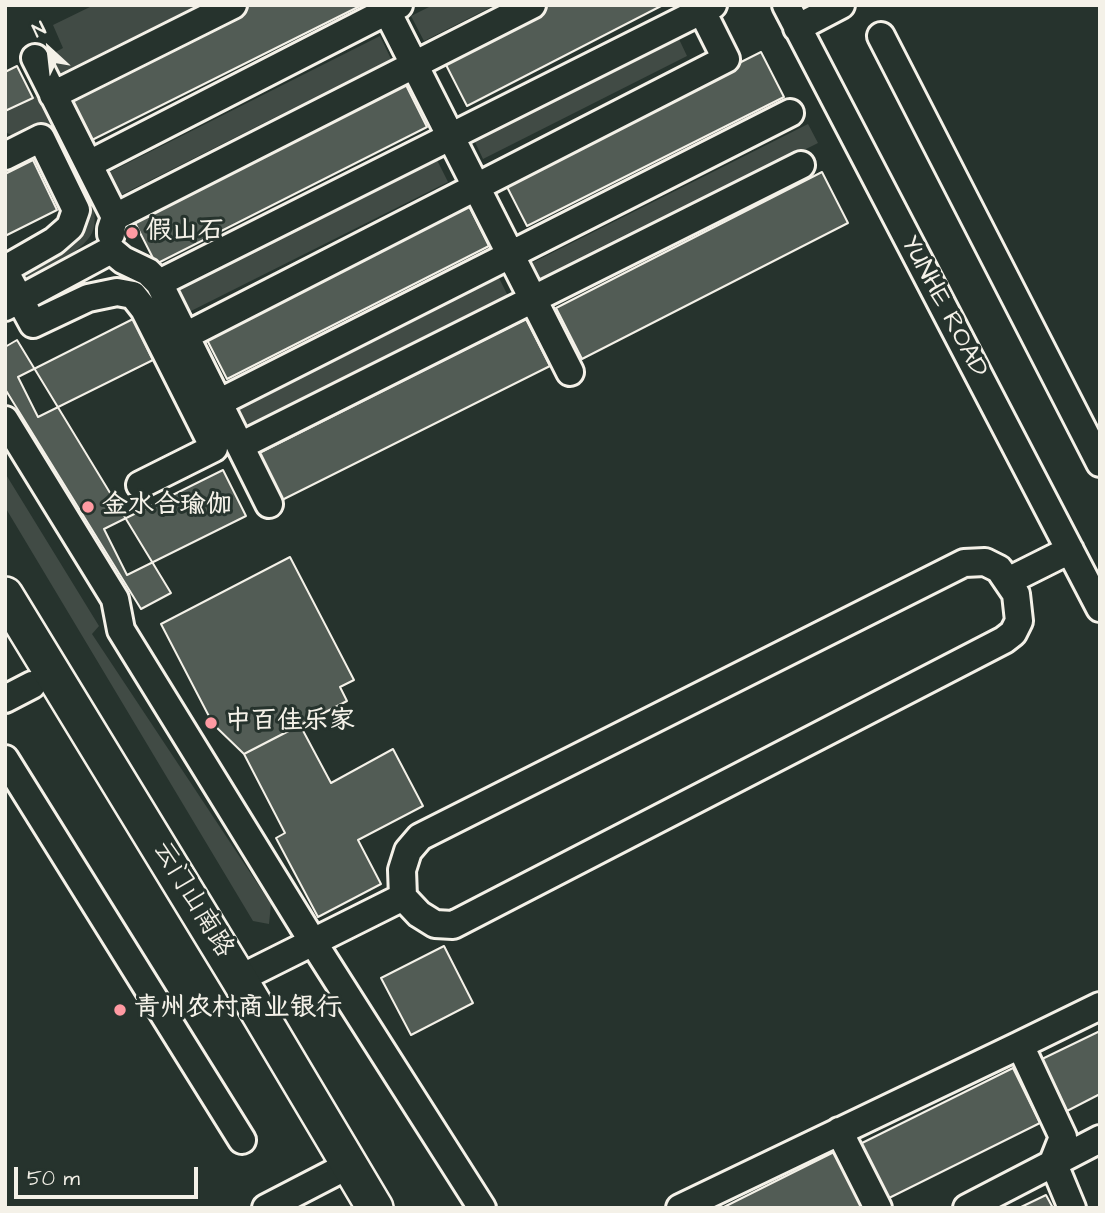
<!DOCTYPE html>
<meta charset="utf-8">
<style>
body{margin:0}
#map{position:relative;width:1105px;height:1213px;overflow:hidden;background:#26332d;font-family:"Architects Daughter",sans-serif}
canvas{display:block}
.frame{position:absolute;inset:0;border:7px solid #f4f1e8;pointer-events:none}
.north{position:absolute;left:14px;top:14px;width:70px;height:70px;-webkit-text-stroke:5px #26332d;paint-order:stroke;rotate:333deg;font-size:19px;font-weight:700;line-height:28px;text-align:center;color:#f4f1e8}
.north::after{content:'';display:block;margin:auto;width:24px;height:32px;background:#f4f1e8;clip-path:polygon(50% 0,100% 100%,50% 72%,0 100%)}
.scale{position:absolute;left:14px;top:1167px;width:184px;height:32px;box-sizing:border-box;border:4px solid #f4f1e8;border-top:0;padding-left:9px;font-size:21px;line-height:24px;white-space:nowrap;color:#f4f1e8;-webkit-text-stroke:5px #26332d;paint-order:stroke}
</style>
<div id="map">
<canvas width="1105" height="1213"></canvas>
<div class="frame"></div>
<div class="north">N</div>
<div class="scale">50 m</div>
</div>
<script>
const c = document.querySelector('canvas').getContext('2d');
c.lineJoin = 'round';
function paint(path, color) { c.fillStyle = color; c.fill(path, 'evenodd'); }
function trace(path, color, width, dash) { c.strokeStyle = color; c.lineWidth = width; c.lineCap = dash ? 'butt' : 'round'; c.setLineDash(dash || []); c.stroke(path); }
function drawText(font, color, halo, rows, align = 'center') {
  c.font = font + ' "Architects Daughter","LXGW WenKai TC",sans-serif'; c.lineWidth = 6; c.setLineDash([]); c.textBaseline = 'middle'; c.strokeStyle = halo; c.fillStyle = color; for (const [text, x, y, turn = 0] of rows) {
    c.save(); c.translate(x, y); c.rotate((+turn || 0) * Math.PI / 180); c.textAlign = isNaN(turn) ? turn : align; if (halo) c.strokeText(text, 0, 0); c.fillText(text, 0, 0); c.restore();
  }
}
const green = new Path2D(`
 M94 5H209L57 80 45 58 63 48 53 25Z
 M433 5H495L424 41 411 16Z
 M380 36 391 59 119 196 108 173Z
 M678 37 687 56 483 159 474 140Z
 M38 95 92 199C94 210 97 222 92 233 83 252 41 271 22 281L21 277C39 267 78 250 85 230 88 223 88 215 88 208L46 125 16 137 5 132V111Z
 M808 124 818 143 539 283 530 264Z
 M435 156 448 182 189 312 176 287Z
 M499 278 510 300 250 431 239 409Z
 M5 473 99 626 92 634 271 904 269 924 253 921 5 507Z`);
const building = new Path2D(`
 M248 5H362L88 142 65 97Z
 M548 5H663L467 106 443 59Z
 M761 52 784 97 527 226 504 181Z
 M17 66 33 98 5 111V72Z
 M404 81 427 127 156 264 132 217Z
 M33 160 57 210 5 236V174Z
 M822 172 848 223 582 359 556 308Z
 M467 202 489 246 227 379 204 334Z
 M133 319 153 360 38 417 18 377Z
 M526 319 550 366 282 500 259 453Z
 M17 340 171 593 141 609 5 389V347Z
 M223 470 246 516 127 575 104 529Z
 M290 557 354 680 340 687 347 701 244 754 213 724 161 624Z
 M300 725 331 783 393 749 423 806 358 840 381 884 318 917 276 838 285 833 244 754Z
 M444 946 473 1003 411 1035 381 978Z
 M1100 1031V1094L1067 1111 1042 1059Z
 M1013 1068 1040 1123 883 1201 856 1146Z
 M836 1151 864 1206 860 1208H722Z
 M1046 1195 1053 1208H1019Z`);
const minor = new Path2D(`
 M384 5 570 372
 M786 5 1100 608
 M797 28 841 5
 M881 36 1100 463
 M35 58 115 217 111 229V234
 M53 95 233 5
 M5 156 41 138 76 210 70 227 54 241 5 269
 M89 164 399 5
 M115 217 532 5
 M111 250 123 260 148 272 159 283 269 504
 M5 272 33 324 88 298 117 292 133 295 144 309 214 448 140 485
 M159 283 713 5
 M5 307 111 250
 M185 336 726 59 702 11
 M218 403 790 113
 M5 420 115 599 121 630 313 942 482 1208
 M240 446 801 165
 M985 562 999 569 1016 594 1019 621 1013 633 1004 640 453 925 435 924 419 914 403 897 402 870 408 851 420 837 964 563Z
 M1008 581 1070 550
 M5 699 32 685
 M5 759 242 1140
 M239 979 403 897
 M1020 1045 1100 1006
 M839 1131 878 1208
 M266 1208 349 1165
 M680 1208 1020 1045 1063 1137 1053 1162 1072 1208
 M967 1208 1100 1139`);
const major = new Path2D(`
 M5 595 239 979 375 1208`);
const markers = [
 [132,233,7,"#ff9aa2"],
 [88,507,7,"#ff9aa2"],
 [211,723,7,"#ff9aa2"],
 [120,1010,7,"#ff9aa2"]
];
const poiNames = [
 ["假山石",146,233],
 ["金水合瑜伽",102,507],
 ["中百佳乐家",225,723],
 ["青州农村商业银行",134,1010]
];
const streetNames = [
 ["YUNHE ROAD",943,307,62],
 ["云门山南路",192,900,59]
];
paint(green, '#414b45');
paint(building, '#525c55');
trace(building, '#f4f1e8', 2);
trace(minor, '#f4f1e8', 32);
trace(major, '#f4f1e8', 40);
trace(minor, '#26332d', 26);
trace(major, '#26332d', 35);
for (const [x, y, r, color] of markers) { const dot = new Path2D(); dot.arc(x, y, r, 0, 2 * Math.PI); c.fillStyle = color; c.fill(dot); trace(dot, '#26332d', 2.5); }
drawText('bold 26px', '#f4f1e8', '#26332d', poiNames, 'left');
drawText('26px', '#f4f1e8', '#26332d', streetNames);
</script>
